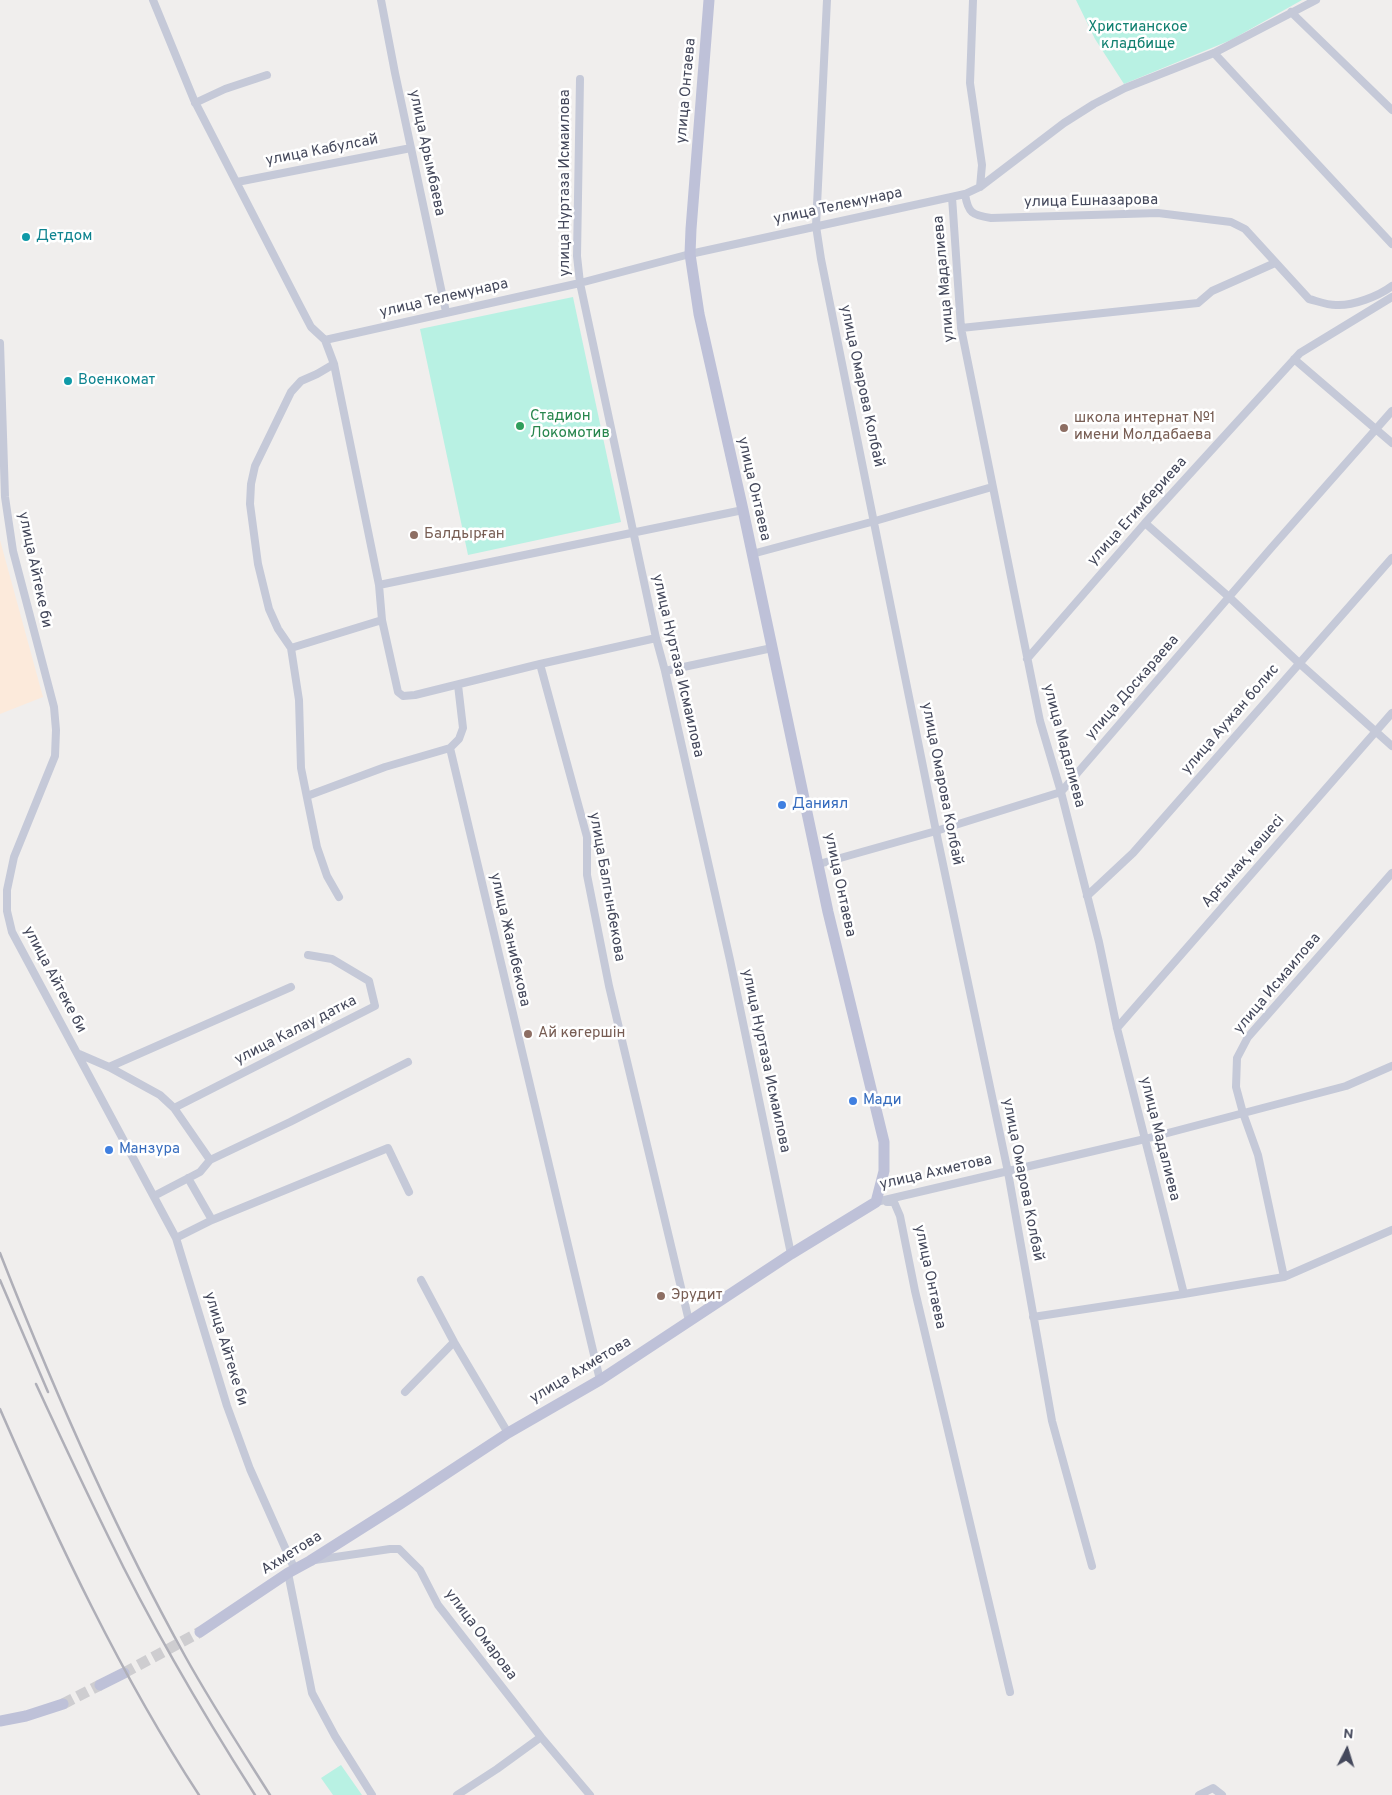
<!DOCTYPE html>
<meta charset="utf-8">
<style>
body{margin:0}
#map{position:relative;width:1392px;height:1795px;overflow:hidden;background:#f0eeed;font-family:Overpass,sans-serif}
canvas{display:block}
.north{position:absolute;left:1322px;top:1725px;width:50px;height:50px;-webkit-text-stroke:4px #fff;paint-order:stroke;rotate:5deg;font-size:14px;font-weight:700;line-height:20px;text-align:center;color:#44485b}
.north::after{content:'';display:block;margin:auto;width:18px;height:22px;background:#44485b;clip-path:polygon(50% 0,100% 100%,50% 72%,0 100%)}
</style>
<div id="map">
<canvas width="1392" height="1795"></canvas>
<div class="north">N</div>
</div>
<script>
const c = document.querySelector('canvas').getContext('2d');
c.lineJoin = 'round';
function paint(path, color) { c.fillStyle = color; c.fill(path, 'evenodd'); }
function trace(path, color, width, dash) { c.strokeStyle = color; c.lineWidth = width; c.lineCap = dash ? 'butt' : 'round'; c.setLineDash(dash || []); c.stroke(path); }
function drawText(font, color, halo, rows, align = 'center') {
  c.font = font + ' Overpass,sans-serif'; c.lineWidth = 5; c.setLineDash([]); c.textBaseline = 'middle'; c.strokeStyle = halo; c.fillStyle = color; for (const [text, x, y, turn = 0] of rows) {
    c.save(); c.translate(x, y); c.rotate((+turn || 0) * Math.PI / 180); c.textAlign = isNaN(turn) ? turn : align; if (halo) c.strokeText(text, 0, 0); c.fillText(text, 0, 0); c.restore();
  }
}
const medical = new Path2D(`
 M0 540 43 697 0 714Z`);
const green = new Path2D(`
 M1076 0H1302L1231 40 1124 84 1095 39Z
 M573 297 621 522 468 555 420 329Z
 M341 1765 362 1795H333L321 1778Z`);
const secondaryTunnel = new Path2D(`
 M124 1673 200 1632
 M63 1704 100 1685`);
const street = new Path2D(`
 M153 0 194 100 300 306 311 327 325 340 334 364 379 585 743 510
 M381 0 395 73 446 312
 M827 0 816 226 821 259 936 831 1008 1172 1052 1421 1092 1566
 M973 0 970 83 982 165 980 187
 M1291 12 1392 110
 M1214 53 1392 244
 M580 79 577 256 580 283 656 638 665 671 730 960 791 1254
 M195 103 225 89 267 75
 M237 182 411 148
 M965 194C968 213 972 215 991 218L1158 213 1231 222 1245 229 1309 299C1317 301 1327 305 1336 305 1353 306 1379 296 1392 286
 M952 197 961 328 1040 721 1061 792 1099 942 1117 1028 1184 1294
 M961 328 1198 303 1212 291 1275 263
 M325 340 580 283 690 254 965 194 980 187 1064 123 1094 104 1125 88 1214 53 1316 0
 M0 343 5 497 13 551 54 707 56 730 55 756 14 857 7 890V911L12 932 176 1238 227 1406 250 1469 295 1570
 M1294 359 1392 443
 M334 364 317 374 301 381 291 392 255 466 251 484 250 504 258 564 269 609 278 629 291 648 299 700 301 768 317 847 327 876 339 897
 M1145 523 1229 597 1299 663 1392 746
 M752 554 875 521 992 487
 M379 585 382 620 398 692 403 696 415 695 540 664 656 638
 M291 648 382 620
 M1027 659 1145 523 1300 353 1392 297
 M540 664 587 837V875L609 986 689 1321
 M665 671 772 648
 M458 685 463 728 459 739 450 748 600 1380
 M307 796 385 767 450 748
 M819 864 936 831 1061 792 1272 547 1392 411
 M1087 896 1133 853 1392 558
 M1117 1028 1392 713
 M79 1054 109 1067 160 1095 174 1108 210 1160
 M109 1067 291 987
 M174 1108 375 1006 369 981 332 959 308 955
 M188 1178 212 1220
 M154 1196 200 1172 210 1160 290 1122 408 1062
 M876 1202 1145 1139 1346 1086 1392 1066
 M887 1202H894L900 1216 915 1291 1010 1692
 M176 1238 212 1220 388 1148 409 1192
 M1284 1277 1258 1155 1243 1113 1236 1087 1237 1058 1248 1037 1392 873
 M421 1280 454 1342 508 1433
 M1033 1317 1184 1294 1284 1277 1392 1230
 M405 1392 454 1342
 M315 1560 390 1549H399L420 1570 438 1605 541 1737 590 1795
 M288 1573 312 1693 335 1736 372 1795
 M457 1795 497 1769 541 1737
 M1199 1795 1213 1788 1222 1795`);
const secondary = new Path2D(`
 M200 1632 288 1573 310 1561 400 1504 508 1433 600 1380 791 1254 876 1202 884 1171V1142L828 912 743 510 699 314 690 254 691 229 709 0
 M100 1685 124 1673
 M0 1721 26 1716 63 1704`);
const rail = new Path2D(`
 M0 1253C54 1391 113 1526 185 1656 211 1703 241 1749 270 1795
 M0 1280 48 1392
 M36 1384C60 1436 84 1487 109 1538 152 1627 202 1712 255 1795
 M0 1409C58 1542 120 1674 199 1795`);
const markers = [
 [26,237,5,"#0f9aa8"],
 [68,381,5,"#0f9aa8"],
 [520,426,5,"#2e9e5b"],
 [1064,428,5,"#8d6e63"],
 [414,535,5,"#8d6e63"],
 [782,805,5,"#3f7fe0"],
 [528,1034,5,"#8d6e63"],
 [853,1101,5,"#3f7fe0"],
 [109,1150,5,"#3f7fe0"],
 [661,1296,5,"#8d6e63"]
];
const parkNames = [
 ["Христианское",1138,28],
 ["кладбище",1138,45]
];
const streetNames = [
 ["улица Онтаева",687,91,-85],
 ["улица Кабулсай",322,151,-11],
 ["улица Арымбаева",426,153,78],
 ["улица Нуртаза Исмаилова",566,183,-90],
 ["улица Ешназарова",1091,202,-1],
 ["улица Телемунара",838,207,-12],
 ["улица Мадалиева",945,279,-95],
 ["улица Телемунара",444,299,-13],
 ["улица Омарова Колбай",861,386,78],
 ["улица Онтаева",753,489,77],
 ["улица Егимбериева",1138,512,-48],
 ["улица Айтеке би",34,570,78],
 ["улица Нуртаза Исмаилова",677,666,77],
 ["улица Доскараева",1133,688,-49],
 ["улица Аужан болис",1231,720,-49],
 ["улица Мадалиева",1063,746,75],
 ["улица Омарова Колбай",941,784,79],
 ["Арғымақ көшесі",1244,862,-49],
 ["улица Онтаева",839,885,78],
 ["улица Балгынбекова",606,887,80],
 ["улица Жанибекова",509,940,77],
 ["улица Айтеке би",54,980,62],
 ["улица Исмаилова",1278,984,-50],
 ["улица Калау датка",296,1031,-27],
 ["улица Нуртаза Исмаилова",765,1061,78],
 ["улица Мадалиева",1159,1139,76],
 ["улица Ахметова",936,1173,-13],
 ["улица Омарова Колбай",1022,1180,79],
 ["улица Онтаева",929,1277,78],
 ["улица Айтеке би",225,1349,73],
 ["улица Ахметова",581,1371,-31],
 ["Ахметова",292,1554,-32],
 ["улица Омарова",480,1635,53]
];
const cultureNames = [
 ["Детдом",36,237],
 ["Военкомат",78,381]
];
const leisureNames = [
 ["Стадион",530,417],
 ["Локомотив",530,434]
];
const educationNames = [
 ["школа интернат №1",1074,419],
 ["имени Молдабаева",1074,436],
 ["Балдырған",424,535],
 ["Ай көгершін",538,1034],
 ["Эрудит",671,1296]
];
const shopNames = [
 ["Даниял",792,805],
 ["Мади",863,1101],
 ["Манзура",119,1150]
];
paint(medical, '#fceadb');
paint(green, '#b8f1e3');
trace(secondaryTunnel, '#cecdd0', 11, [11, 5.5]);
trace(street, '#c5c9d8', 8);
trace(secondary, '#bec1d8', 11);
trace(rail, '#afafb8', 2.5);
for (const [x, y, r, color] of markers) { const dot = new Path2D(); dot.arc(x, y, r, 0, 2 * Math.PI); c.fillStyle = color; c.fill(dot); trace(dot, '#fff', 2); }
drawText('15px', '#118071', '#fff', parkNames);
drawText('15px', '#44485b', '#fff', streetNames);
drawText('15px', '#0d838f', '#fff', cultureNames, 'left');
drawText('15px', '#27864d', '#fff', leisureNames, 'left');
drawText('15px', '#785e54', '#fff', educationNames, 'left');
drawText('15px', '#366cbe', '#fff', shopNames, 'left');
</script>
